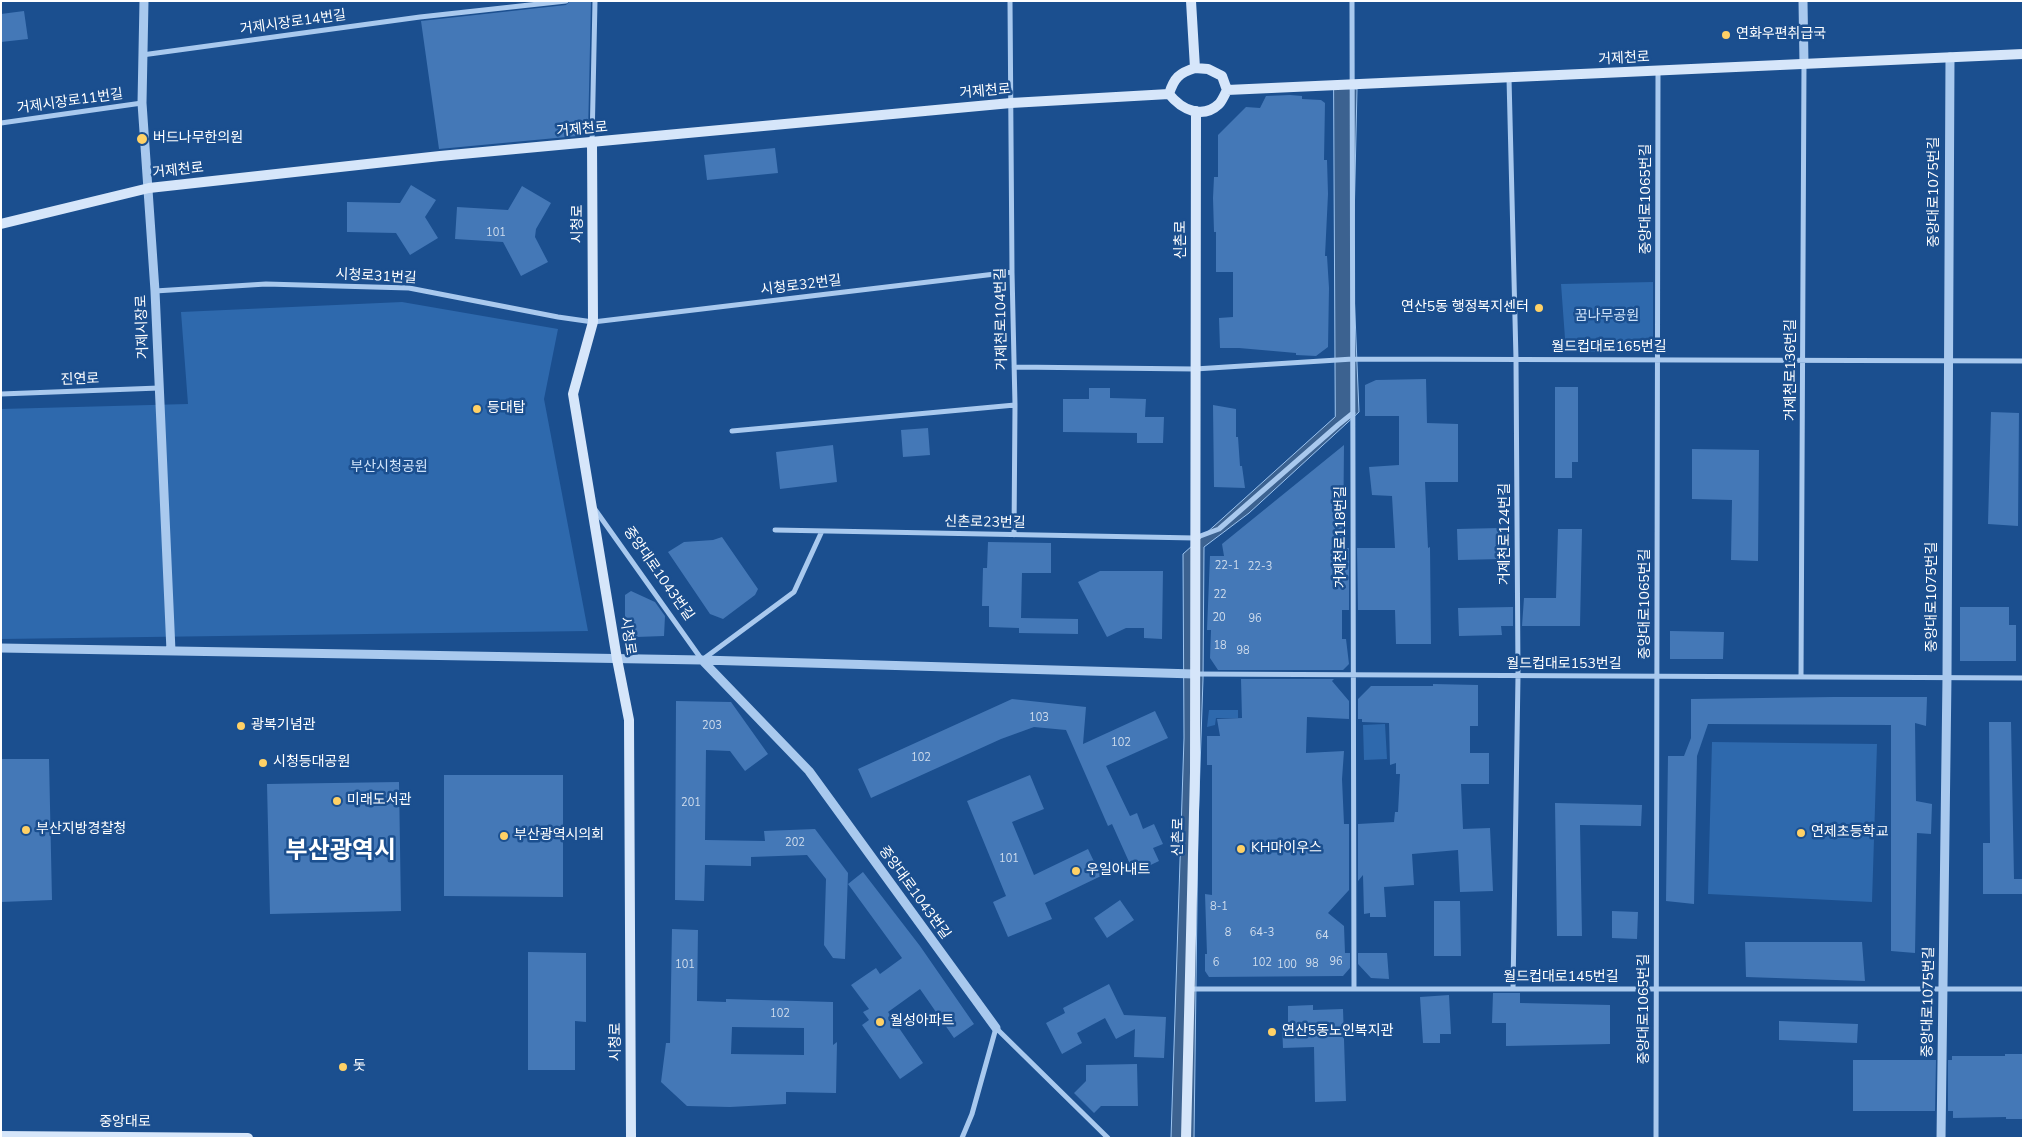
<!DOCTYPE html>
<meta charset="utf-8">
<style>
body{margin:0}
#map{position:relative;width:2024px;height:1139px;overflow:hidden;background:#1b4f8f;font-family:"Nunito Sans",sans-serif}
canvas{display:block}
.frame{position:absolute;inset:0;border:2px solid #fff;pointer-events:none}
</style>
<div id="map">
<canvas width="2024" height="1139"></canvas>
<div class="frame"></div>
</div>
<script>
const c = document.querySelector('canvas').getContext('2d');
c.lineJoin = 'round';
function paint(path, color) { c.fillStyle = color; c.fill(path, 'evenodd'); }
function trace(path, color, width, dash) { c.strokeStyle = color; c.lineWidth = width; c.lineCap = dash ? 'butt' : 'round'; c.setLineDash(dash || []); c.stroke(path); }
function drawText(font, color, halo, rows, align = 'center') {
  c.font = font + ' "Nunito Sans","Noto Sans KR",sans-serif'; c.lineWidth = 5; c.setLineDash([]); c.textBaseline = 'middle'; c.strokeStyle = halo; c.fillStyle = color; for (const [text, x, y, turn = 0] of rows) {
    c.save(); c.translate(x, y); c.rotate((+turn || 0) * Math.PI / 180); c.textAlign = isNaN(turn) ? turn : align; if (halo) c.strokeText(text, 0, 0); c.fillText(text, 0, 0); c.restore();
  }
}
const green = new Path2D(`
 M1653 282V352H1566L1561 284Z
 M402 302 558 329 544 399 588 631 1 639V409L188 404 181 312Z
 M1209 710H1238V718H1216L1215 725 1207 727Z
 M1385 724 1387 759 1364 760 1363 725Z
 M1712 742 1877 744 1872 902 1708 894Z`);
const water = new Path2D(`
 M1334 88 1357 89 1353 267 1359 412 1249 513 1204 547 1203 679 1198 826 1194 1138H1171L1184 738 1183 554 1335 417Z`);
const building = new Path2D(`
 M570 1H591L588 135 439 149 421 21 566 5Z
 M24 11 28 39 1 42V14Z
 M1290 95 1302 96V99L1321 100 1325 103 1324 160H1327L1328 194 1325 256H1327L1329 288 1328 347 1316 356 1296 355V353L1239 348H1220L1219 318 1233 317V272H1216V232H1214L1213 198 1214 177H1218V135L1246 107 1260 108 1266 96Z
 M775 148 778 173 707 180 704 155Z
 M411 185 436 200 425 217 438 238 410 255 396 233 347 232V202L400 203Z
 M522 186 551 203 536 229 535 237 548 262 521 276 503 242 455 239 457 207 508 210Z
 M1426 379 1427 423 1458 424V482H1425L1428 548 1430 547 1431 644H1396L1395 610H1358L1357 548H1395L1392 496 1372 495 1369 467 1399 465V416H1365V385L1376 380Z
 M1555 387H1578V462H1572V478H1555Z
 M1089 388H1110V398L1146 399 1145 417H1164L1163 443H1137V433L1063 432V399H1089Z
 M1213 405 1236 409V437H1238L1240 466H1242L1245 488 1214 487Z
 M1991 412 2019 413 2018 526 1988 524Z
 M928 428 930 455 903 457 901 430Z
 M833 445 837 482 780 489 776 452Z
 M1344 445 1343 548H1349V610H1342V639H1346L1349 664 1343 670H1218L1210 658 1211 630H1207L1210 556H1224L1222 544Z
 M1692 449 1759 450 1758 561 1731 560 1732 500 1692 499Z
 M1500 528 1501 559 1458 560 1457 529Z
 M1558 529H1582L1580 626H1522L1524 598H1556Z
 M722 537 758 589 755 595 723 619 710 614 668 552 684 542 713 540Z
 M988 542 1051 543V573H1022L1021 618 1078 619V634L1019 633V628L989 627V606H982L983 568H987Z
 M1100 571H1163L1162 639 1144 638V628H1126L1107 637 1078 582Z
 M631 591 655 602 665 616 664 636 636 637 625 622V595Z
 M1513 607V626H1501L1502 635 1459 636 1458 608Z
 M1960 607H2009V625H2016V661H1960Z
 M1670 631 1724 632 1723 659H1670Z
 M1241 679H1334L1332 681 1349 701V719L1307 717 1306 753 1344 751 1342 779 1344 824H1349V890L1328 913 1344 926 1345 953H1350V968L1343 976 1209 977 1205 971V954H1207L1205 894 1212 895V765H1207V736H1220L1217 719 1242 718Z
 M1433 684 1478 685V726H1470V753H1489V784H1461L1463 829 1490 828 1493 891 1460 892 1458 850 1412 854 1414 885 1384 887 1386 917H1370V913L1364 914 1363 875 1358 881V824L1394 822 1395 812H1398L1400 774H1396V763L1390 765 1389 723 1362 722V719H1358V699L1371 686H1433Z
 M1833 697H1927L1926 726 1915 723 1916 801 1932 804 1931 834 1917 833 1915 953 1891 951V725L1708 724 1697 756 1694 904 1666 901 1668 756H1684L1691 738V699Z
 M1012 699 1086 707 1083 744 1155 711 1168 738 1106 766 1130 816 1137 813 1143 829 1154 824 1163 844 1153 848 1159 861 1134 873 1112 824 1108 826 1066 730 1034 727 1001 739 871 798 858 769Z
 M676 701 731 702 768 754 745 771 730 751 706 750 705 840 765 841 764 831 815 829 848 873 845 959 833 958 824 945 826 879 807 855 751 857V866L705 865 704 901 675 900Z
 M1989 722H2011L2014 879H2023V894H1983V843H1990Z
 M1 759H49L52 900 1 902Z
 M444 775H563V897L444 896Z
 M1030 775 1044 809 1012 822 1034 875 1088 849 1101 876 1045 903 1052 919 1008 937 993 902 1006 896 967 801Z
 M399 782 401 911 270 914 267 784Z
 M1555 803 1642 805 1641 826 1580 825 1582 936H1557Z
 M863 872 920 946 974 1024 954 1038 920 989 888 1012 923 1063 900 1079 862 1025 869 1020 863 1012 869 1009 851 985 876 968 880 974 902 958 848 884Z
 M1120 900 1134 920 1107 938 1094 918Z
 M1434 901H1460L1461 956H1434Z
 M1612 911 1638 912 1637 939 1612 938Z
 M672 929 698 930 697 1001 726 1002V999L833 1002V1045L837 1042 836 1093 786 1092V1104L730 1107 687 1106 661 1082 666 1043H670ZM732 1027 804 1028V1055L731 1054Z
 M1745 942H1862L1865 981 1746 977Z
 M528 952 586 953V1022L575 1021V1070H528Z
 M1358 953H1387L1389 979 1371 978 1358 964Z
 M1109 984 1124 1015 1166 1017 1164 1058 1134 1057 1135 1029 1116 1039 1105 1018 1077 1033 1082 1043 1062 1054 1046 1023 1065 1013 1063 1008Z
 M1493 993H1520V1003L1610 1005V1044L1506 1046V1023H1492Z
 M1449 995 1451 1034H1440V1043H1423L1420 997Z
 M1313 1005V1010L1343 1009 1346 1101 1315 1102 1314 1047 1283 1048 1282 1024H1288V1006Z
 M1779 1021 1858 1024 1857 1043 1779 1040Z
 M2005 1054H2023V1119H2006V1117L1953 1118V1111H1948V1060H1952V1056H2005Z
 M1853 1060H1936L1935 1111H1853Z
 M1137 1064 1138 1106H1101L1094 1113 1074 1093 1086 1081V1065Z`);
const minor = new Path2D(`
 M1010 1 1012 272 1015 405 1014 535
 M1352 1 1354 989
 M142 55 420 17 566 1
 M1509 78 1516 359 1518 676 1513 989
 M1 123 142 103
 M592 143 595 1
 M155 291 266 284 409 288 558 317 593 322 1012 272
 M1014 367 1195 369 1353 359 2023 361
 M1 394 159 388
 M732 431 1015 405
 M594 508 702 660 794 592 822 531
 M775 530 1195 538 1219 529 1338 425 1353 413
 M1195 674 2023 678
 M1801 677 1804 64
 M1190 989H2023
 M962 1138 972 1114 996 1028 1108 1138
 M1656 1138 1658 71`);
const tertiary = new Path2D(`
 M144 1 142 103 155 291 171 651
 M1803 1 1804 64
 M1 648 702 660 1195 674
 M702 660 809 771 996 1028
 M1941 1138 1947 677 1950 57`);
const secondary = new Path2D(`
 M1191 1 1195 68
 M1195 68 1208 69 1222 76 1227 90C1225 94 1222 101 1219 104 1202 120 1181 109 1169 94 1174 78 1179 73 1195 68Z
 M1227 90 2023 54
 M592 143 593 322 573 394 617 659 629 720 631 1138
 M1 224 149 188 440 156 1011 103 1169 94
 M1 1136 248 1138
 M1186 1138 1195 772 1196 111`);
const markers = [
 [1726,35,5,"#ffd166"],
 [142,139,6,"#ffd166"],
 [1539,308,5,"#ffd166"],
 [477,409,5,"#ffd166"],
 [241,726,5,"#ffd166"],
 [263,763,5,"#ffd166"],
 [337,801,5,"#ffd166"],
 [26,830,5,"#ffd166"],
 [1801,833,5,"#ffd166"],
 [504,836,5,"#ffd166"],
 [1241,849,5,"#ffd166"],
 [1076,871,5,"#ffd166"],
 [880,1022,5,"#ffd166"],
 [1272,1032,5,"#ffd166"],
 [343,1067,5,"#ffd166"]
];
const numberNames = [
 ["101",496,233],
 ["22-1",1227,566],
 ["22-3",1260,567],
 ["22",1220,595],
 ["20",1219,618],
 ["96",1255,619],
 ["18",1220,646],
 ["98",1243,651],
 ["103",1039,718],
 ["203",712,726],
 ["102",1121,743],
 ["102",921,758],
 ["201",691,803],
 ["202",795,843],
 ["101",1009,859],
 ["8-1",1219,907],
 ["8",1228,933],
 ["64-3",1262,933],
 ["64",1322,936],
 ["96",1336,962],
 ["6",1216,963],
 ["102",1262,963],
 ["98",1312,964],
 ["101",685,965],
 ["100",1287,965],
 ["102",780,1014]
];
const streetNames = [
 ["거제시장로14번길",293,23,-8],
 ["거제천로",1624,59,-3],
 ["거제천로",985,92,-5],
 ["거제시장로11번길",70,102,-8],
 ["거제천로",582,130,-5],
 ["거제천로",178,171,-6],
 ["중앙대로1075번길",1935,192,-90],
 ["중앙대로1065번길",1647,199,-90],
 ["시청로",579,224,-90],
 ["신촌로",1182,240,-90],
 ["시청로31번길",376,277,3],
 ["시청로32번길",801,286,-7],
 ["거제천로104번길",1002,319,-91],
 ["거제시장로",143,327,-92],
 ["월드컵대로165번길",1609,348],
 ["거제천로136번길",1792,370,-90],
 ["진연로",80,380,-2],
 ["신촌로23번길",985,523,1],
 ["거제천로124번길",1506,534,-90],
 ["거제천로118번길",1342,537,-90],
 ["중앙대로1043번길",658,574,55],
 ["중앙대로1075번길",1933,597,-90],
 ["중앙대로1065번길",1646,604,-90],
 ["시청로",627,636,81],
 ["월드컵대로153번길",1564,665],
 ["신촌로",1179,837,-89],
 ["중앙대로1043번길",914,893,54],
 ["월드컵대로145번길",1561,978],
 ["중앙대로1075번길",1929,1002,-89],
 ["중앙대로1065번길",1645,1009,-90],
 ["시청로",617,1042,-90],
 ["중앙대로",125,1123]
];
const poiNames = [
 ["연화우편취급국",1736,35],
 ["버드나무한의원",153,139],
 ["연산5동 행정복지센터",1529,308,"right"],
 ["등대탑",487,409],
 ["광복기념관",251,726],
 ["시청등대공원",273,763],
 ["미래도서관",347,801],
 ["부산지방경찰청",36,830],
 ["연제초등학교",1811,833],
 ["부산광역시의회",514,836],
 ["KH마이우스",1251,849],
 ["우일아내트",1086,871],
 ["월성아파트",890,1022],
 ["연산5동노인복지관",1282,1032],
 ["돗",353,1067]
];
const parkNames = [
 ["꿈나무공원",1607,317],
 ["부산시청공원",389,468]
];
const townNames = [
 ["부산광역시",341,852]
];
paint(green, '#2e69ad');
paint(water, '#3c6290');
trace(water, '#9cc4f0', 1);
paint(building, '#4478b7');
trace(minor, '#a9c9ee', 5);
trace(tertiary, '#a9c9ee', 9);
trace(secondary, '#d6e6fa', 10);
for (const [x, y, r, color] of markers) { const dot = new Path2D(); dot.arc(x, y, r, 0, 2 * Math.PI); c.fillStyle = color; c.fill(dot); trace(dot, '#1b4f8f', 2); }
drawText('11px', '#d0dded', null, numberNames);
drawText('14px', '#fff', '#1b4f8f', streetNames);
drawText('14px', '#fff', '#1b4f8f', poiNames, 'left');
drawText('14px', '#cfe3fa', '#1b4f8f', parkNames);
drawText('bold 24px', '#fff', '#1b4f8f', townNames);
</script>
